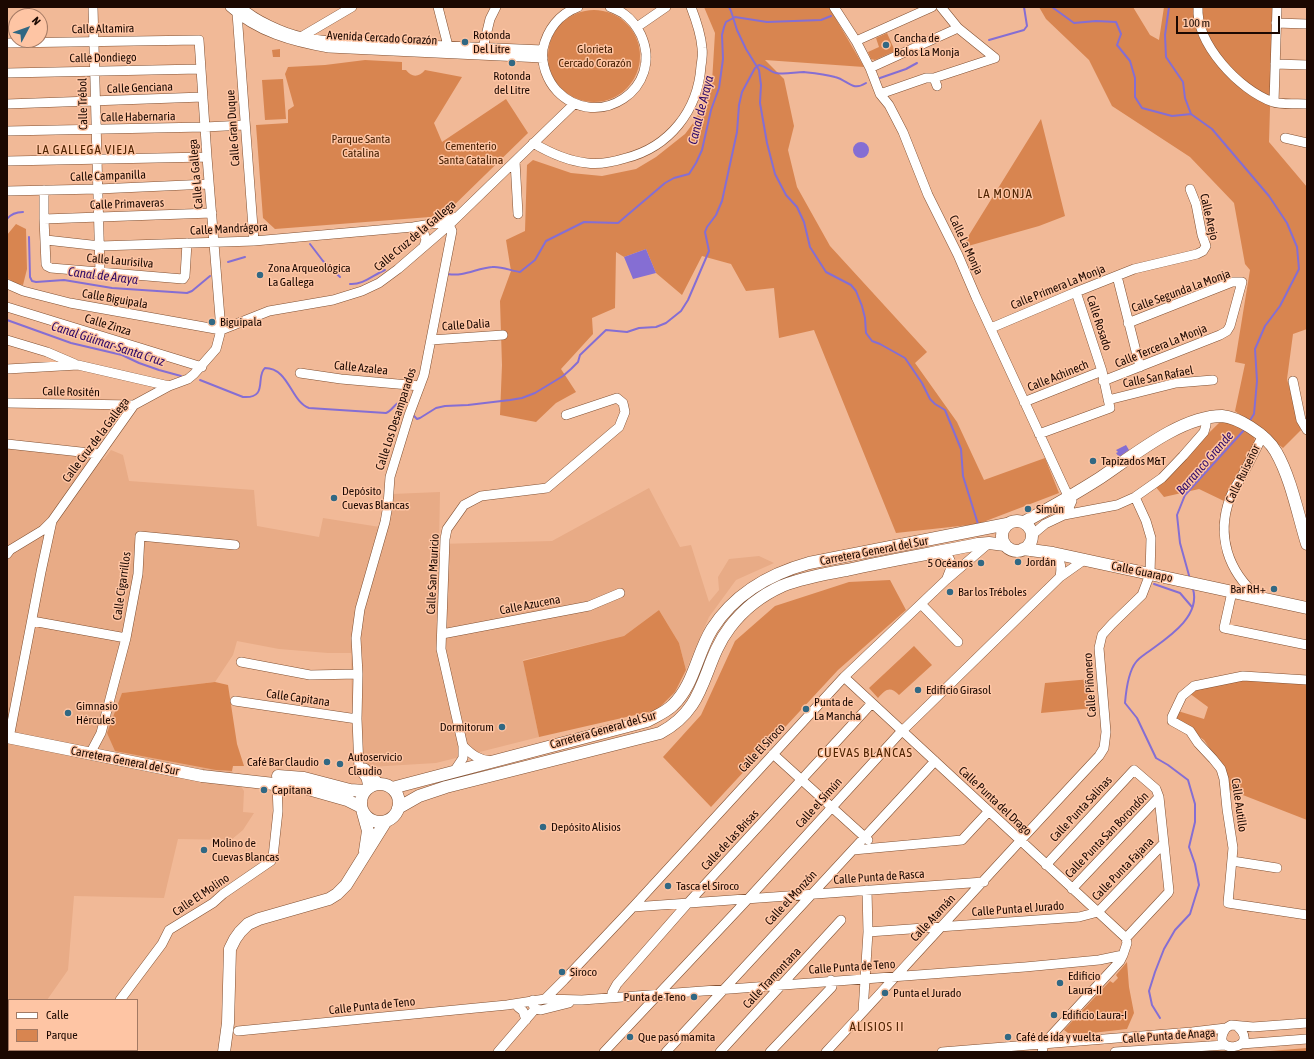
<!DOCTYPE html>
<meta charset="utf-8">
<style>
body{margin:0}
#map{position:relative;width:1314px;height:1059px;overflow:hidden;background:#f1b997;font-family:"Asap Condensed",sans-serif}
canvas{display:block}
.frame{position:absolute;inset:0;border:8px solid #1b0801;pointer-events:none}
.legend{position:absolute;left:8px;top:999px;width:130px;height:52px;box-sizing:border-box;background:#fec5a4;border:1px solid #a37963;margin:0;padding:5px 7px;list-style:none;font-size:12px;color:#1b0801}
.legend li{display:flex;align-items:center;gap:8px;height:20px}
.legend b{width:20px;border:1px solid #a37963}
.north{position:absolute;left:8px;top:8px;width:40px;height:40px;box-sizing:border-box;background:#fec5a4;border:1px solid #a37963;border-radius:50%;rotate:49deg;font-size:11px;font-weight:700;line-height:16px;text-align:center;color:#1b0801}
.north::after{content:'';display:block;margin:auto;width:14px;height:18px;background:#316883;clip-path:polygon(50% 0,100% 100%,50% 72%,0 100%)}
.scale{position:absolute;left:1176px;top:16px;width:104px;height:18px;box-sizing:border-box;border:2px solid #1b0801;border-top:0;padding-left:5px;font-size:12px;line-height:14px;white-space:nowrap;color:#1b0801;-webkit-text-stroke:3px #fec5a4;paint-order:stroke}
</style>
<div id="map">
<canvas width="1314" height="1059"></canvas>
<div class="frame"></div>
<ul class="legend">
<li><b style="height:5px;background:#fff"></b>Calle</li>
<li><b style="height:11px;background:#d88550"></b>Parque</li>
</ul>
<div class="north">N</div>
<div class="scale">100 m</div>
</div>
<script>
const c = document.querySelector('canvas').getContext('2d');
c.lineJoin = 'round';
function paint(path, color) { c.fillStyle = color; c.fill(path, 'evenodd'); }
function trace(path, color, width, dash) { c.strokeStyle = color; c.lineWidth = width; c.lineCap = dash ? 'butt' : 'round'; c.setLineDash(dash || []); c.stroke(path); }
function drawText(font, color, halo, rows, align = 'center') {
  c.font = font + ' "Asap Condensed",sans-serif'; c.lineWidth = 3; c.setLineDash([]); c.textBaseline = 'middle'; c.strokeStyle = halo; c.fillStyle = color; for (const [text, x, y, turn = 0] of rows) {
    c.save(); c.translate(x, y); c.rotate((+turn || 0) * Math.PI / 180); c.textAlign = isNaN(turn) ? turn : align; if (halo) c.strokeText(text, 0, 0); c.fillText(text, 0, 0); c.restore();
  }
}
const built = new Path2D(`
 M7 448 104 459 111 450 123 455 129 481 254 490 257 526 319 537 323 518 386 528 392 494 440 492 439 544 552 541 649 488 680 547 691 545 709 602 719 590 718 577 729 559 759 556 774 563 736 580 709 617 686 670 679 643 659 610 624 636 523 660 539 737 436 763 353 768 351 653H328L279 649 237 641 233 655 215 682 123 693 216 770 232 771 244 791 243 812 254 813 243 830 231 840 178 839 164 898 74 896 68 970 47 1000H9V1027L7 1028Z`);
const green = new Path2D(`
 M704 7H829L864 67 765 60 784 79 794 126 788 150 797 187 830 246 927 352 915 363 957 422 984 480 1045 458 1059 493 978 524 896 533 814 330 779 338 774 288 746 291 731 264 702 256 682 295 656 273 646 249 624 257 616 252 615 308 592 318 593 334 561 369 576 392 556 403 536 422 500 415 502 365 500 301 511 271 506 240 525 231 527 165 533 160 571 173 602 176 636 169 656 157 685 134 694 122 712 82 715 33Z
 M1039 7H1133L1150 35 1159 40 1164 7H1273L1269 142 1307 187V329L1293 334 1287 379 1301 430 1283 448 1235 411 1245 364 1235 362 1250 270 1245 264 1234 203 1190 157 1112 106 1089 60 1046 19Z
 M548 56a46 46 0 1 1 92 0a46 46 0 1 1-92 0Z
 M887 33 895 51 875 60 871 59 868 52 879 47 876 38Z
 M280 49V57H273L272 50Z
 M365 60 402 62V70H406C412 78 419 77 425 70L462 77 434 123 442 142 506 99 528 133 443 216 275 229 263 218 256 125 288 123V110L294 106 285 74 288 67 325 65Z
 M283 79 286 119 265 120 262 80Z
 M1041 119 1065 216 1039 226 961 248Z
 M16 224 26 229 27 269 23 285 17 284 7 278V235Z
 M1221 421 1231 423 1253 434 1255 441 1224 501 1199 489 1164 497 1155 486Z
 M890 580 906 610 838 670 711 807 663 757 701 715 735 641 775 606 849 582Z
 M659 610 679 643 686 670 675 692 657 710 539 737 523 661 624 636Z
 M914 646 932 665 899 695C890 686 886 689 878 698L869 688Z
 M1091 679 1094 708 1041 713 1045 683Z
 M1246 679 1307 683V820L1230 790 1225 771 1204 740 1175 720 1178 711 1204 719 1208 707 1189 693 1201 689Z
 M215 682 228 685 237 744 244 766H233L232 771 216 770 115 751 107 733 122 693Z
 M1127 962 1129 987 1134 1013 1127 1029 1092 1033H1068L1064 1030 1110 981 1113 983 1118 978 1116 975Z
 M1307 1048V1052H1267L1270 1051Z`);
const water = new Path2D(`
 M853 150a8 8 0 1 1 16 0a8 8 0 1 1-16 0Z
 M646 249 656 273 633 279 624 257Z
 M1126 445 1129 450 1119 457 1116 453 1118 452 1116 450Z`);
const stream = new Path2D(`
 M729 7 731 11 737 30 746 49 759 70 761 85 760 103 767 143 775 174 786 195 797 207 804 222 810 247 826 272 851 285 856 291 862 306 865 318 866 333 872 341 880 344 905 358 922 383 930 399 935 404 945 410 961 449 963 476 978 524
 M1052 7 1074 23 1096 21 1116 22 1121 34 1117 45 1130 61 1135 78V97L1142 108 1172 116 1191 114 1212 129 1269 196 1287 223 1297 247 1299 269 1280 306 1265 326 1255 349 1257 381 1254 414 1249 422
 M1169 7 1165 35 1166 57 1183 82 1185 98 1191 114
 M989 40 1024 30 1027 26 1024 7
 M880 78 906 69 917 63
 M7 219C11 214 16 212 23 212
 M29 237 30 277 32 281 36 282 64 280 112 288 187 293 192 291 210 276
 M310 244 323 261 340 277
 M228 262 245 257
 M448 274C464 277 477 268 492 267 502 266 511 271 520 272L535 260 546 241 584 222 618 223 665 183 674 178 689 174 696 163 702 150 711 110 719 88 723 59 722 35 724 27 726 22 735 17 767 22 821 20 831 16
 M350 284C363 285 373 275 385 270
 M7 320 71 343 122 355 139 363 159 370 181 376
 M200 380 243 397C269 399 255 376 265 368 289 368 291 402 309 408L386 413C392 411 394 404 400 402
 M412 414 417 419 420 418 436 408 445 406 468 405 510 400 522 398 535 393 563 376 571 369 578 362 580 355 606 330 627 332 639 328 656 327 666 323 681 311 688 300 709 251 705 232 707 227 716 215 722 201 737 132 739 105 742 92 755 68 759 65C766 66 770 72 776 73 785 75 795 72 804 72 814 73 825 74 835 77 848 80 852 92 866 83
 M1190 579 1180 543 1177 515 1185 495 1245 429
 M1154 584 1180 593 1192 607
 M1160 1018 1152 1005 1149 991 1155 972 1164 949 1175 930 1190 914 1199 885 1195 864 1189 847 1195 822V804L1188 780 1168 765 1156 758 1137 718 1125 703C1126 691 1128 672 1136 662 1139 658 1144 655 1148 652 1167 638 1201 617 1193 589`);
const minor = new Path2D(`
 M93 7 100 272
 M230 7C257 32 293 42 329 48L543 58
 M241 7C255 20 283 33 302 37 311 39 320 40 329 41L543 50
 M438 7 448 46
 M578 7C559 14 547 30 543 49 541 64 547 80 557 91 598 133 665 88 641 35 637 27 631 19 624 14 620 11 615 9 610 7
 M834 7 856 41 870 68 880 94 889 105 903 132 928 195 958 255 976 297 1069 498 1072 501 1068 510 1064 515
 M941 7 958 28 995 58
 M1198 7C1196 44 1239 90 1273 102 1281 105 1298 103 1307 104
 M240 11 237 13 254 241
 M1276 23 1307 24
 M637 27 666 7
 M301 37 352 7
 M856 41 932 7
 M7 43 199 40 207 157 221 330 216 349 194 374 188 379 169 386 134 405 52 521 43 530 10 550 7 554
 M483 48 490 19 496 7
 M1275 64 1307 65
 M870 68 958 28
 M7 73 200 69
 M937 86 934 78 995 58
 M880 94 926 78H934
 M1274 102 1277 7
 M7 104 203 97
 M7 131 205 127 245 125
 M1285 138 1307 143
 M533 143C550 153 567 161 587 163 600 165 613 162 626 158 669 147 698 111 701 66 702 60 703 54 702 48 701 34 696 20 691 7
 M7 161 207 157
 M515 161 518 214
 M44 190V219L46 264 47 266 51 268 183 279 185 276 187 243
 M7 191 98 189 209 184
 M44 219 212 213
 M413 227 424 233 426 240 424 246
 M46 240 100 246 254 241 413 227 443 222 453 217
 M1117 276 1140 367
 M7 284 23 291 70 303 221 330
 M7 307 202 367
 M991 328 1076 292 1134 269 1197 254 1203 251 1206 246 1202 235 1196 204 1190 189
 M221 330 269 311 333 300 362 291 379 283 398 269 449 225 574 104
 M7 340 47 352 75 364
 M431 340 503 335
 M7 369 78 365 169 386
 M300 373 341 379 420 386
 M1103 381 1220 335 1227 331 1230 326 1242 282H1232L1128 323
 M1293 381 1301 420 1307 430
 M1108 400 1176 383 1213 380
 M1024 402 1102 371
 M7 403 134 405
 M1039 434 1110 408 1102 371 1076 292
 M7 444 99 454
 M1032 535 1045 524 1064 515 1117 505 1135 497 1162 478 1183 456 1204 432 1206 425V418
 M939 552 949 558 952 565 947 578
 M1053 553C1061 562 1062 565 1060 577
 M1232 592 1224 628 1307 645
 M1258 597C1228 571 1216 536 1230 498 1233 490 1238 483 1242 476 1249 463 1256 449 1263 435
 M921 604 958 642
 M32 621 126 638
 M442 634 589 606 620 593
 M241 662 310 675 358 674
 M844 677 1126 938 1127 943 1123 955 1120 961 1048 1039 1044 1044 1042 1052
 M1307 680 1243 676 1194 686 1182 696 1172 717V721L1190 731 1198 743 1213 759 1221 769 1224 779 1227 809 1233 848 1228 903 1307 915
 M235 701 357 719
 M9 738 41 572 52 521
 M463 746C472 755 479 760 491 761
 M86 754 92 750 101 733 126 638 138 574 140 536 235 545
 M773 754 868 840
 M365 768 380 784
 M455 770 463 758V746L441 649 445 539 447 529 464 505 481 496 547 488 619 427 625 412 623 403 617 398 566 415
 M368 787 366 778 359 769 357 719 358 674 356 638 360 609 385 522 388 505 390 477 409 415 424 375 452 231 449 225
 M853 850 962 840 989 811
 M1232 861 1277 868
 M1046 865 1134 770 1156 789 1159 797 1169 891 1168 893 1126 938
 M1072 889 1159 797
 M633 907 984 882
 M868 932 1079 917 1098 912 1164 843
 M612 997V993L617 984 688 903 872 703
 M545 999 564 980 633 907 844 677 946 580 989 543
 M120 1000 162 944 169 930 213 903 223 894 271 861 273 857 278 811 277 784
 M533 1000V1005L535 1009 541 1010 569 1003
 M518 1007 523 1011 526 1020
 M863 1012 868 932 867 890
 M1226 1028C1207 1056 1262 1050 1238 1027
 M238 1031 507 1005 545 999 582 1000 1025 967 1099 960 1123 955
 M1241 1044 1307 1039
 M81 1052 82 1050
 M498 1052 535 1009
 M604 1052 748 899 899 734 1060 577 1084 560
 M666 1052 935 761
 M720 1052 841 920
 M770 1052 832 987 831 980
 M826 1052C917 954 1007 854 1099 756L1104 748 1106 732 1099 648 1102 635 1112 624 1142 595 1150 574 1151 538 1146 521 1135 497
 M942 1052 1192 1032 1226 1028 1231 1025 1253 1027 1307 1023
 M1115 1052 1225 1045`);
const major = new Path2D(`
 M1002 536a15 15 0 1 1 30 0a15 15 0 1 1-30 0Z
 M1024 522C1050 508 1075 494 1100 478 1133 456 1181 416 1222 416 1232 417 1242 422 1250 427 1261 434 1270 441 1276 452 1291 478 1298 515 1307 544
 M1023 549 1053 553 1307 608
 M7 737 202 776 301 787 347 800 361 807
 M278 776 304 778 350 790 365 791
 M361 803a19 19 0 1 1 38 0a19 19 0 1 1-38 0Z
 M392 788 647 721C656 716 666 712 673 705 694 685 697 653 712 629 735 593 769 574 809 563L1007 524
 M398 808 419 796 446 787 660 733C709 707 701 665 730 627 743 610 762 595 782 586 802 578 825 574 847 570 890 560 934 553 978 544L989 543 1005 545
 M363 813 368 831 365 851
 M224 1052 228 1023 230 949 235 939 240 932 248 924 259 919 329 899 337 894 346 885 386 821`);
const markers = [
 [465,42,4,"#316883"],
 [886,45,4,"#316883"],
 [512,63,4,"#316883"],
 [260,275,4,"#316883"],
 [212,322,4,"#316883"],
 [1093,461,4,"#316883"],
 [334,498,4,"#316883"],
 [1028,509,4,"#316883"],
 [1018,562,4,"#316883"],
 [981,563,4,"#316883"],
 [1274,589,4,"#316883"],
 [950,592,4,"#316883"],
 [918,690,4,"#316883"],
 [806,709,4,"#316883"],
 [68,713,4,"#316883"],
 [502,727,4,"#316883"],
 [327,762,4,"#316883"],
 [340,764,4,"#316883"],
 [264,790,4,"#316883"],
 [543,827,4,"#316883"],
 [204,850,4,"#316883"],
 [668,886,4,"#316883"],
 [562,972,4,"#316883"],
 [1060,983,4,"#316883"],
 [885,993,4,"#316883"],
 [694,997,4,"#316883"],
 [1054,1015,4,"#316883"],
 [630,1037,4,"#316883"],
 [1008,1037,4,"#316883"]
];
const streetNames = [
 ["Calle Altamira",103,29,-1],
 ["Avenida Cercado Corazón",382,38,3],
 ["Calle Dondiego",103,58,-1],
 ["Calle Genciana",140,88,-2],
 ["Calle Trébol",83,104,-91],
 ["Calle Habernaria",138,117,-1],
 ["Calle Gran Duque",233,128,-94],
 ["Calle La Gallega",196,174,-95],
 ["Calle Campanilla",108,176,-2],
 ["Calle Primaveras",127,204,-2],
 ["Calle Arejo",1209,217,77],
 ["Calle Mandrágora",229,229,-3],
 ["Calle Cruz de la Gallega",415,236,-40],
 ["Calle La Monja",966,245,65],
 ["Calle Laurisilva",120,261,5],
 ["Calle Primera La Monja",1058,287,-22],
 ["Calle Segunda La Monja",1181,291,-20],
 ["Calle Biguipala",115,299,10],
 ["Calle Rosado",1099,323,72],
 ["Calle Zinza",108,325,17],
 ["Calle Dalia",466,325,-4],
 ["Calle Tercera La Monja",1161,346,-22],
 ["Calle Azalea",361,368,6],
 ["Calle Achinech",1058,376,-22],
 ["Calle San Rafael",1158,377,-11],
 ["Calle Rositén",71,392,1],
 ["Calle Los Desamparados",396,419,-72],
 ["Calle Cruz de la Gallega",96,440,-53],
 ["Calle Ruiseñor",1243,474,-64],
 ["Carretera General del Sur",874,551,-11],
 ["Calle Guarapo",1142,572,12],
 ["Calle San Mauricio",433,574,-87],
 ["Calle Cigarrillos",122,586,-82],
 ["Calle Azucena",530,605,-11],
 ["Calle Piñonero",1090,685,-94],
 ["Calle Capitana",298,698,8],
 ["Carretera General del Sur",603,730,-16],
 ["Calle El Siroco",762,748,-47],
 ["Carretera General del Sur",125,761,11],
 ["Calle Punta del Drago",995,801,43],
 ["Calle el Simún",819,803,-48],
 ["Calle Autillo",1239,805,82],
 ["Calle Punta Salinas",1081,809,-47],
 ["Calle Punta San Borondón",1107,835,-46],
 ["Calle de las Brisas",730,840,-47],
 ["Calle Punta Fajana",1123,869,-46],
 ["Calle Punta de Rasca",879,877,-4],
 ["Calle El Molino",201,895,-34],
 ["Calle el Monzón",791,898,-47],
 ["Calle Punta el Jurado",1018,909,-4],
 ["Calle Atamán",933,918,-47],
 ["Calle Punta de Teno",852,967,-4],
 ["Calle Tramontana",772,978,-47],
 ["Calle Punta de Teno",372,1006,-6],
 ["Calle Punta de Anaga",1169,1036,-4]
];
const poiNames = [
 ["Rotonda",473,35],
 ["Del Litre",473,49],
 ["Cancha de",894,38],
 ["Bolos La Monja",894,52],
 ["Rotonda",512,76,"center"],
 ["del Litre",512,90,"center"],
 ["Zona Arqueológica",268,268],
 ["La Gallega",268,282],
 ["Biguipala",220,322],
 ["Tapizados M&T",1101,461],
 ["Depósito",342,491],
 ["Cuevas Blancas",342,505],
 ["Simún",1036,509],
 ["Jordán",1026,562],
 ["5 Océanos",973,563,"right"],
 ["Bar RH+",1266,589,"right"],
 ["Bar los Tréboles",958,592],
 ["Edificio Girasol",926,690],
 ["Punta de",814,702],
 ["La Mancha",814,716],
 ["Gimnasio",76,706],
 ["Hércules",76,720],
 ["Dormitorum",494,727,"right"],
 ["Autoservicio",348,757],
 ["Claudio",348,771],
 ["Café Bar Claudio",319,762,"right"],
 ["Capitana",272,790],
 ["Depósito Alisios",551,827],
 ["Molino de",212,843],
 ["Cuevas Blancas",212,857],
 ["Tasca el Siroco",676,886],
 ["Siroco",570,972],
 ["Edificio",1068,976],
 ["Laura-II",1068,990],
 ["Punta el Jurado",893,993],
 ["Punta de Teno",686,997,"right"],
 ["Edificio Laura-I",1062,1015],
 ["Que pasó mamita",638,1037],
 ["Café de ida y vuelta.",1016,1037]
];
const parkNames = [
 ["Glorieta",595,49],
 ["Cercado Corazón",595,63],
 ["Parque Santa",361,139],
 ["Catalina",361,153],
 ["Cementerio",471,146],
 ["Santa Catalina",471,160]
];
const waterNames = [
 ["Canal de Araya",701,110,-76],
 ["Canal de Araya",103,276,7],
 ["Canal Güímar-Santa Cruz",108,344,18],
 ["Barranco Grande",1205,463,-49]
];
const neighbourhoodNames = [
 ["LA GALLEGA VIEJA",86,150],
 ["LA MONJA",1005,194],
 ["CUEVAS BLANCAS",865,753],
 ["ALISIOS II",877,1027]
];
paint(built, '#e8ab86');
paint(green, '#d88550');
paint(water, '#856ed3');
trace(stream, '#856ed3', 2);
trace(minor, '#815032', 10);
trace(major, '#815032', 13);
trace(minor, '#fff', 9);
trace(major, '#fff', 12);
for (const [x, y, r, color] of markers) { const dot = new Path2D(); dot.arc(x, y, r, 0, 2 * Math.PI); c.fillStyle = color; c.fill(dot); trace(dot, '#fec5a4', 1.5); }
drawText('12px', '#1b0801', '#fec5a4', streetNames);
drawText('12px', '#1b0801', '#fec5a4', poiNames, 'left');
drawText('12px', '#492104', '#fec5a4', parkNames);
drawText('italic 13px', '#2f0a68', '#fec5a4', waterNames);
c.letterSpacing = '1px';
drawText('13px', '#502402', '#fec5a4', neighbourhoodNames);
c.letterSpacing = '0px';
</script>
